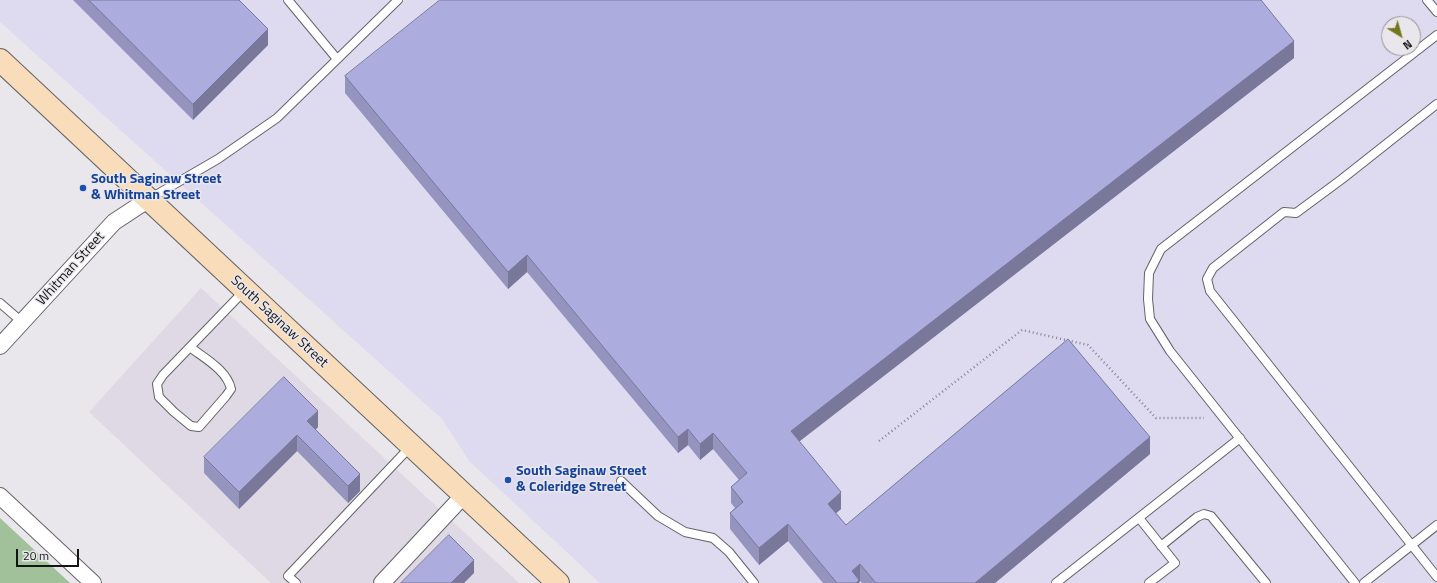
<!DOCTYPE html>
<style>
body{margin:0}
#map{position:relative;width:1437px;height:583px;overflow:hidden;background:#e9e7eb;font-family:"Titillium Web",sans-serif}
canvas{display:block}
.north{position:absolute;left:1381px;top:16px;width:40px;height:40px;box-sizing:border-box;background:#e9e7eb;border:1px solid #949395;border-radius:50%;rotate:143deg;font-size:11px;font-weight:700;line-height:16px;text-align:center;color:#141415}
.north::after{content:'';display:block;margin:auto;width:14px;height:18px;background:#72761d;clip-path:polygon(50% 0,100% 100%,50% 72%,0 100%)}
.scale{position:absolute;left:16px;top:549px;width:63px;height:18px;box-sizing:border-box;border:2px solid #141415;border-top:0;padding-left:5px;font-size:12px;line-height:14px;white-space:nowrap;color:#141415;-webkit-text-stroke:3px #e9e7eb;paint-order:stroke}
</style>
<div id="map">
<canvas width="1437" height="583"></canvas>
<div class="north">N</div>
<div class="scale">20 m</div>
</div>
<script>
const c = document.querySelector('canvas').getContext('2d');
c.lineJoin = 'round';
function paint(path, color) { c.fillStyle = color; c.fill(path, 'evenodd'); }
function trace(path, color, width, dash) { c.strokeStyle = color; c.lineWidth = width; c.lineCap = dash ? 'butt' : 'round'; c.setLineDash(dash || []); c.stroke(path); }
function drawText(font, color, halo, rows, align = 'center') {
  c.font = font + ' "Titillium Web",sans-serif'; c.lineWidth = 3; c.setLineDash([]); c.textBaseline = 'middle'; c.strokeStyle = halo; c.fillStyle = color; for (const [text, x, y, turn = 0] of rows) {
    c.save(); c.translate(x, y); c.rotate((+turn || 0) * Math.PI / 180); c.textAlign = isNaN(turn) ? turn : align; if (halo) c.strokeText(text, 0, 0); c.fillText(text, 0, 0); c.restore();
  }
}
const built = new Path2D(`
 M201 288 519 583H271L89 412Z`);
const industrial = new Path2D(`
 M0 0H1437V583H600L469 461 442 419 0 22ZM1389 24H1413V48H1389Z`);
const green = new Path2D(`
 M0 518 70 583H0Z`);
const path = new Path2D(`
 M879 441 1022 330 1088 345 1156 418H1204`);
const service = new Path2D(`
 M288 0 337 59
 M1427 0 1437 12
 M1437 104 1342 179 1296 213 1284 212 1213 268 1207 279 1210 291 1437 577
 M149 199 218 159 277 118 398 0
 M0 303 22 322
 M190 347C204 358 227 370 231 389L226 396 199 427 191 426 174 412 159 397 157 384 163 375 244 291
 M621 481 658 516 685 532 713 538 729 552 754 583
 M1139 518 1175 563 1149 583
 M1161 546 1197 517 1204 514 1211 516 1266 583
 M296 583 288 576 411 446
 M1056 583 1240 438
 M1355 583 1170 351 1150 319 1148 299 1149 273 1161 249 1437 35
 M1364 583 1437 525`);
const minor = new Path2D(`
 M0 346 114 222 149 199
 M0 496 93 583
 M382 583 464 495`);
const secondary = new Path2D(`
 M0 60 558 583`);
const wall = new Path2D(`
 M73 0H239L268 45 193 120Z
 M1294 58 799 441 841 509 836 513 846 525 1150 454 995 583H862L860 581 859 583H823L788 541 759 565 730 529V513L735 508 731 503V487L739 480 713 449 700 460 688 445 678 453 527 272 508 289 345 93V76Z
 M318 427 315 430 360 491 348 503 297 451 239 509 204 473V457Z`);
const shadedWall = new Path2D(`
 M268 29V45L193 120V104Z
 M1294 41V58L791 448V431Z
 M527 255V272L508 289V272Z
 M318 411V427L307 438V421Z
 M688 429V445L678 453V437Z
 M713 433V449L700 460V444Z
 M297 435V451L239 509V492Z
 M1150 437V454L995 583H975Z
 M360 474V491L348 503V486Z
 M841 492V509L828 520V504Z
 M788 524V541L759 565V548Z
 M474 560V573L464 583H451Z
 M860 564V581L859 583H852V571Z`);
const building = new Path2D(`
 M89 0H239L268 29 193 104Z
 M440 0H1261L1294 41 791 431 841 492 828 504 846 525 1068 339 1150 437 975 583H876L860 564 852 571 859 580 856 583H837L788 524 759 548 730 513 743 502 731 487 747 473 713 433 700 444 688 429 678 437 527 255 508 272 345 76Z
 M284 377 318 411 307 421 360 474 348 486 297 435 239 492 204 457Z
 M449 535 474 560 451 583H401Z`);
const markers = [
 [83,188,4,"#1a4fb4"],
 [508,480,4,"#1a4fb4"]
];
const transitNames = [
 ["South Saginaw Street",91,180],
 ["& Whitman Street",91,196],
 ["South Saginaw Street",516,472],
 ["& Coleridge Street",516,488]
];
const streetNames = [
 ["Whitman Street",71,269,-48],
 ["South Saginaw Street",279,322,43]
];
paint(built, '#ded9e4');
paint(industrial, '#dedbf1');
paint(green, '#a1c19a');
trace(service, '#646266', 10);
trace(minor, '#646266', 18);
trace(secondary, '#646266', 24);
trace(path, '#868588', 2.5, [1, 3]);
trace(service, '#fff', 8);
trace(minor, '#fff', 16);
trace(secondary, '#f9ddbb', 22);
paint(wall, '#9594bf');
paint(shadedWall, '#79789b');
paint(building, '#adacde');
trace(building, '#79789b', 1);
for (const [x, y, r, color] of markers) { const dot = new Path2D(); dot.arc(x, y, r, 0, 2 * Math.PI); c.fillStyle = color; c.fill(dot); trace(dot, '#e9e7eb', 1.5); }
drawText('bold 14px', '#164399', '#e9e7eb', transitNames, 'left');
drawText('14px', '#141415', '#e9e7eb', streetNames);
</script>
